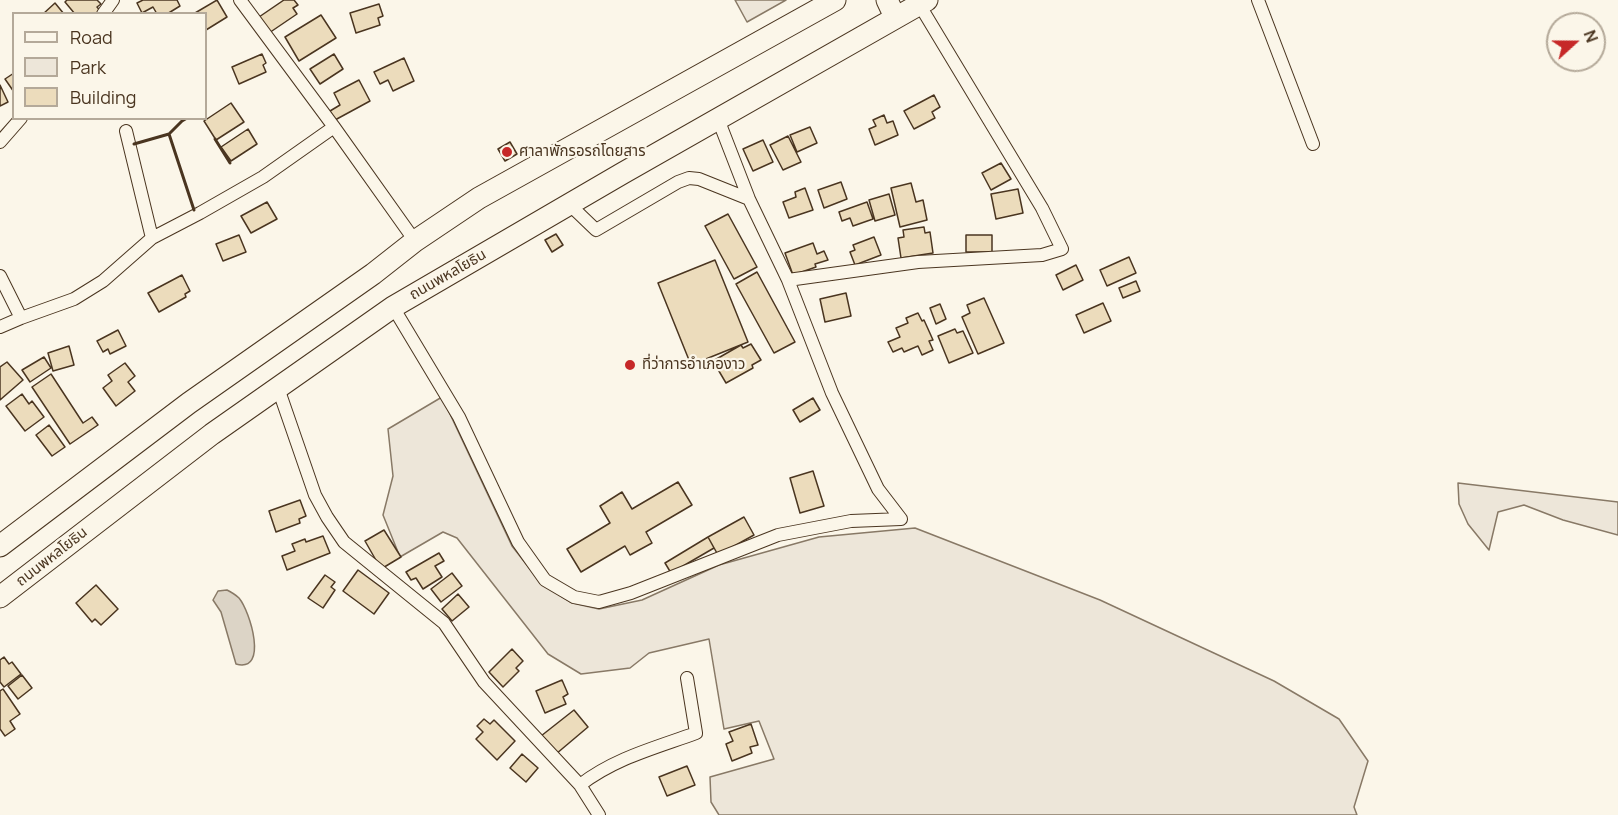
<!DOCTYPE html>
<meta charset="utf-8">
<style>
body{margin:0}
#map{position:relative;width:1618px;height:815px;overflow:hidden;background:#fbf6e9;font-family:Manrope,sans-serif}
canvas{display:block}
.legend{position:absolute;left:12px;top:12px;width:195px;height:108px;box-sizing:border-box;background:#fbf6e9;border:2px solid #b4a999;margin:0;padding:8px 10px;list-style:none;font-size:18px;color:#4a3520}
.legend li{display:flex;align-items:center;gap:12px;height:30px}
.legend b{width:30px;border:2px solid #b4a999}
.north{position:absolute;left:1546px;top:12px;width:60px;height:60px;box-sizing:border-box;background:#fbf6e9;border:2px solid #b4a999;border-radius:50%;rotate:69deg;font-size:16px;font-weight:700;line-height:24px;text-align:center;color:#4a3520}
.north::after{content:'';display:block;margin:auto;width:21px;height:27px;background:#c62828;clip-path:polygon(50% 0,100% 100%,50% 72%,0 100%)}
</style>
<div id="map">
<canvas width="1618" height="815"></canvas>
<ul class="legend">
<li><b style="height:8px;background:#fbf6e9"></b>Road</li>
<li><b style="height:16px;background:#ede6d9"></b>Park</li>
<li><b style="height:16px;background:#ecdcbc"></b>Building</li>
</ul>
<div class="north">N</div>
</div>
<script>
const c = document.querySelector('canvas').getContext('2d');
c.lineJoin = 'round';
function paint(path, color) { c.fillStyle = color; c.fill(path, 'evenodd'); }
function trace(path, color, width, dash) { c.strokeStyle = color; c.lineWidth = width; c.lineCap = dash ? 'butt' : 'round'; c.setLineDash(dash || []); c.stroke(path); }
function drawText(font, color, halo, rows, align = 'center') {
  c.font = font + ' Manrope,"Noto Sans Thai",sans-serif'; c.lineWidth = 4.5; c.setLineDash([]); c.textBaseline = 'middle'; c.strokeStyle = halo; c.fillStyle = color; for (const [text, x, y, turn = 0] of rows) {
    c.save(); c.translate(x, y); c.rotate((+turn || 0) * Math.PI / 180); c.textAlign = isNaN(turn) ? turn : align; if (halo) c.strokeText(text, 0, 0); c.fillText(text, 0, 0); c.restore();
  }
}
const green = new Path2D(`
 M735 0H786L747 22Z
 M442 397 512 546 541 583 572 603 599 609 642 600 719 565 819 537 915 528 1100 600 1274 681 1339 719 1368 761 1354 807 1357 815H719L711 802 710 777 774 759 759 721 724 729 709 639 649 653 630 668 581 674 548 654 457 538 443 532 400 557 383 515 393 476 388 429Z
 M1458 483 1618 502V535L1563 520 1524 505 1498 512 1489 550 1468 524 1459 504Z`);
const water = new Path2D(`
 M227 590C231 592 236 595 239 598 250 611 269 673 236 664L221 612 213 600 218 591Z`);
const building = new Path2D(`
 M67 0H97L101 4 97 7 102 13 75 14 65 2Z
 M143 0H177L180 6 167 14H157L153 7 142 13 137 3Z
 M217 0 227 17 206 30V14L195 13Z
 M284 0H294L298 5 293 8 297 14 269 33 259 17Z
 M55 3 64 14H43Z
 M379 4 383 16 378 18 380 25 356 33 350 13Z
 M321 15 336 38 299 61 285 37Z
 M262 54 266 63 263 65 266 72 239 84 232 67Z
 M334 54 343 69 320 84 310 69Z
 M404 58 414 81 393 91 388 80 380 84 374 72Z
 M14 73V92L5 79Z
 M359 80 370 101 335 120 330 111 340 105 334 93Z
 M0 85 8 102 0 106Z
 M934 95 940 107 932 112 935 118 914 129 904 111Z
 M231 103 244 122 216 140 204 121Z
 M884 115 887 123 893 121 898 135 875 145 869 129 876 126 873 120Z
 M810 127 817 143 797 152 790 135Z
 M248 129 257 144 231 161 221 147Z
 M788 136 801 162 783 170 770 145Z
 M763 140 773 162 753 171 743 149Z
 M510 142 517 154 505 161 498 149Z
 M1001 163 1011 179 991 190 982 173Z
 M841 182 847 199 824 208 818 190Z
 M911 183 916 202 923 200 927 220 900 227 891 188Z
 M805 188 813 210 789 218 783 202 796 197 795 192Z
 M1018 189 1023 213 996 219 991 194Z
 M889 194 895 215 875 221 869 200Z
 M267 202 277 219 251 233 241 216Z
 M867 202 873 219 853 226 850 218 842 221 839 212Z
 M728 214 757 267 734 279 705 226Z
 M924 227 925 233 930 232 933 253 901 258 898 238 904 237 903 230Z
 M556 234 563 245 552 252 545 240Z
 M239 235 246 252 223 261 216 244Z
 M966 235H992V252H966Z
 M874 237 881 255 855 265 850 252 855 250 853 245Z
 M813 243 817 254 824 251 828 260 815 264 816 267 793 275 785 253Z
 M1129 257 1136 273 1107 286 1100 270Z
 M715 260 748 342 691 365 658 283Z
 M1076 265 1083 280 1063 290 1056 275Z
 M757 272 795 342 774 353 736 284Z
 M182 275 190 291 185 294 186 297 159 312 148 293Z
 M1136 281 1140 291 1123 298 1119 288Z
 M846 293 851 316 825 322 820 299Z
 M984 298 1004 343 978 354 962 317 970 313 967 305Z
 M1103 303 1111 321 1084 333 1076 315Z
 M940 304 946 319 936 324 930 308Z
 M918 313 922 321 924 320 933 340 929 341 933 350 922 355 918 346 904 352 902 348 893 352 888 342 900 337 896 328 908 323 906 318Z
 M955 329 957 333 963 331 973 353 949 363 938 336Z
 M118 330 126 346 110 354 108 349 103 352 97 341Z
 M751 344 761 360 752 365 753 368 726 383 713 361 741 345 743 348Z
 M69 346 74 365 53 371 48 353Z
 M44 357 51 368 30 382 22 370Z
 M7 362 23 380 0 400V367Z
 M125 363 135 376 128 382 135 391 116 406 103 388 112 381 108 375Z
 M51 374 83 423 92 417 98 425 70 444 32 387Z
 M22 394 29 404 32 401 44 417 25 431 6 406Z
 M813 398 820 410 800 422 793 410Z
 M49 425 65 447 52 456 36 435Z
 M813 471 824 506 800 513 790 478Z
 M678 482 692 505 646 532 652 543 630 555 625 546 581 572 567 549 610 523 600 506 622 492 632 509Z
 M300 500 306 516 299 519 300 523 276 532 269 511Z
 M744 517 754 535 718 555 708 537Z
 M384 530 401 557 381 569 365 541Z
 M323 536 330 553 287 570 282 556 295 551 292 544 305 539 306 542Z
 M708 537 714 548 671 573 665 563Z
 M439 553 444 561 435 566 442 577 423 589 416 578 411 580 406 572Z
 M358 570 389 593 374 614 343 591Z
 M452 573 462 586 441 602 431 589Z
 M325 575 335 582 331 587 335 590 323 608 308 598Z
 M96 585 118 609 101 625 95 619 92 622 76 603Z
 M458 594 469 607 452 621 442 609Z
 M512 649 523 661 516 668 519 671 503 687 489 672Z
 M4 657 9 664 12 662 21 674 4 687 0 682V660Z
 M22 675 32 688 18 699 8 686Z
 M562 680 568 694 563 697 566 704 545 713 536 691Z
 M3 689 20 714 10 721 15 729 5 736 0 729V691Z
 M574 710 588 727 556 754 541 736Z
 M484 719 490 724 494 720 515 741 497 760 476 739 483 732 477 726Z
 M751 724 758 745 750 747 752 753 732 761 726 744 733 741 729 732Z
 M522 754 538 768 526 782 510 768Z
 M687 766 695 785 667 796 659 777Z`);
const minor = new Path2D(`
 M240 0 334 127 415 241
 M1258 0 1313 144
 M103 14 113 0
 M718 119 749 199 788 280 832 393 878 489 901 519
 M126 131 152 238
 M0 142 21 118
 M570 205 596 230 678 182 689 178 699 179 749 199
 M0 276 21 318
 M788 280 918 262 1042 255 1062 249 1042 208 919 4
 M393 307 459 417 518 542 545 580 574 597 599 602 631 593 778 535 851 521 901 519
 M0 327 21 318 74 299 103 281 152 238 200 213 263 177 334 127
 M278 388 315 495 327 517 344 542 444 623 484 682 580 785 599 815
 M580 785C615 758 655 748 696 733L687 678`);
const trunk = new Path2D(`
 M887 0 895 17
 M0 546 189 403 373 274 415 241 479 198 835 0
 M0 597 212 434 393 307 623 173 927 0`);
const wall = new Path2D(`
 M187 118 182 121 169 134 194 210
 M215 139 230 163
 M134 144 169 134`);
const markers = [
 [507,152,6,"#c62828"],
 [630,365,6,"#c62828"]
];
const poiNames = [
 ["ศาลาพักรอรถโดยสาร",519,152],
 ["ที่ว่าการอำเภองาว",642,365]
];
const streetNames = [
 ["ถนนพหลโยธิน",448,275,-30],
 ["ถนนพหลโยธิน",52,557,-38]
];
paint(green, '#ede6d9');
trace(green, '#887966', 1.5);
paint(water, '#dcd4c6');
trace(water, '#887966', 1.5);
paint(building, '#ecdcbc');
trace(building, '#4a3520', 1.5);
trace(minor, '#4a3520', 14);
trace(trunk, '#4a3520', 23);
trace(minor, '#fbf6e9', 12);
trace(trunk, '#fbf6e9', 21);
trace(wall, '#4a3520', 3);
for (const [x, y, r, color] of markers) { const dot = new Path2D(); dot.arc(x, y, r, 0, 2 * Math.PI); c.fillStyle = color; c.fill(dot); trace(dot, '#fbf6e9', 2); }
drawText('15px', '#4a3520', '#fbf6e9', poiNames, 'left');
drawText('15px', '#4a3520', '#fbf6e9', streetNames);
</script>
